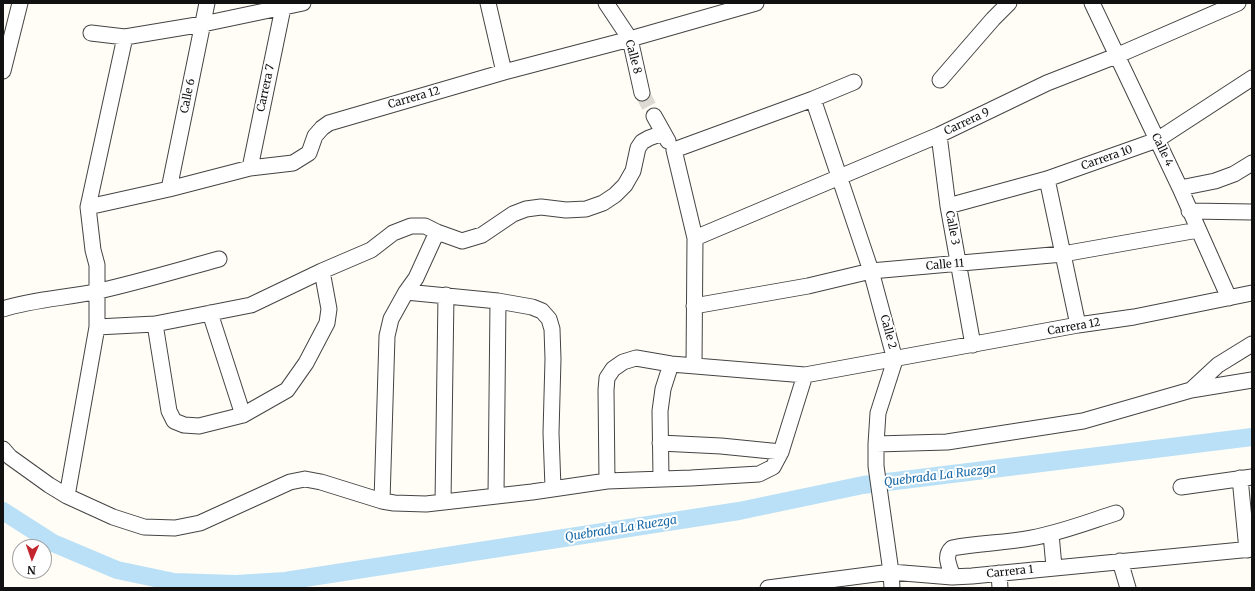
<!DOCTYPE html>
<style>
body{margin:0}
#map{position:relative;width:1255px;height:591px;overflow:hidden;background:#fffdf5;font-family:Merriweather,serif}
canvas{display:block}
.frame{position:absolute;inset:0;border:4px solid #111;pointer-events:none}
.north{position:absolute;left:12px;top:539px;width:40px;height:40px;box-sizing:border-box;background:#fff;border:1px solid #a0a0a0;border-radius:50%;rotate:182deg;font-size:11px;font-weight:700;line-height:16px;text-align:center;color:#111}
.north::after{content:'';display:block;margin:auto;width:14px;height:18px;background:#c4262e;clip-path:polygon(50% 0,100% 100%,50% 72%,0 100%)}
</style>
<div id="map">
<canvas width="1255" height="591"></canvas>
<div class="frame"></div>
<div class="north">N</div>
</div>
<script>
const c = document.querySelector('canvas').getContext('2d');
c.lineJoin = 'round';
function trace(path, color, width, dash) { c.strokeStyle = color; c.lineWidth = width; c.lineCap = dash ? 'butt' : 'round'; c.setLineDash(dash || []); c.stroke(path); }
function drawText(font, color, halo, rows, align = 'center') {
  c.font = font + ' Merriweather,serif'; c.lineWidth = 4; c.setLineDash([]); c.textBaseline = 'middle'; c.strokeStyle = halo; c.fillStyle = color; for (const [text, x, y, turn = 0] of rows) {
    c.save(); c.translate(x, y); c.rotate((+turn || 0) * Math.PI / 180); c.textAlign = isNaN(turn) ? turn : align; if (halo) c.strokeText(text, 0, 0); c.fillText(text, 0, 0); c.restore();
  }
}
const river = new Path2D(`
 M3 511 53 543 117 570 174 582 236 584 285 581 739 511 863 485 1252 437`);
const minorTunnel = new Path2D(`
 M642 93 654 116`);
const minor = new Path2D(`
 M488 3 504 72
 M606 3 630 39 642 93
 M1092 3 1180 188 1229 298
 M91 33 125 37 203 24 303 3
 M125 37 88 207 93 250 97 265V327L155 324 251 305 322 271 371 250 393 233 411 226H425L437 232 462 241 482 235 513 214 526 209 541 207 566 210 586 209 603 203 615 195 625 185 633 171 638 148 642 142 649 138 663 133
 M3 71 20 3
 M940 80 993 19 1009 3
 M813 99 871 271 895 360 878 413 876 444V466L891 572 892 588
 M654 116 668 141
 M939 135 948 206 973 345
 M250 168 284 3
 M1047 179 1078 325
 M1180 188 1215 181 1234 174 1252 163
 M169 189 207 3
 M948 206 1047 179 1157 140 1252 78
 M88 207 169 189 250 168 293 163 309 153 315 136 322 128 329 123 504 72 630 39 756 3
 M1189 211 1252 212
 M695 238 939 135 1047 83 1116 56 1238 3
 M406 292 498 301 532 307 542 311 549 319 552 329 553 359 551 433 553 488
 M694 306 808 286 871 271 1063 254 1198 230
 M3 309C34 299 67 298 99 291 139 282 179 270 219 259
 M210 313 243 415
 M155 324 169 411 174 421 184 425 199 426 243 415 287 390 306 363 327 323 329 309 322 271
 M694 365 695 238 674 150 813 99 854 82
 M1191 390 1252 380
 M660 443 721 446 781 452
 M876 444 947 442 1083 421 1191 390 1218 365 1252 344
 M3 449 10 457 49 485 67 496 113 517 144 527 175 528 200 523 290 482 305 479 321 482 382 501 394 503 426 504 532 492 607 481 691 478 759 474 773 467 781 452 805 375
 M661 478 660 411 663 389 671 364
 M1240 478 1247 550
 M607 481 606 390 607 378 613 369 623 362 636 358 671 364 805 375 1078 325 1134 317 1252 293
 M1181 487 1252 477
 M496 495 498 301
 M67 496 97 327
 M382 501 387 336 391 319 406 292 416 278 437 232
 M443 502 446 295
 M1051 534 1054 567
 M1120 561 1128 588
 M999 573 1000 588
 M953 577C950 567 943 556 952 548 978 543 1005 543 1031 538 1060 533 1088 522 1116 513
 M768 588 891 572 952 577 972 576 1252 549`);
const streetNames = [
 ["Calle 8",633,57,75],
 ["Carrera 7",266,88,-78],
 ["Calle 6",188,96,-78],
 ["Carrera 12",414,98,-16],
 ["Carrera 9",967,122,-25],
 ["Calle 4",1162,150,64],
 ["Carrera 10",1107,158,-19],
 ["Calle 3",952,228,79],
 ["Calle 11",945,265,-5],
 ["Carrera 12",1074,327,-10],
 ["Calle 2",888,332,75],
 ["Carrera 1",1010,572,-6]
];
const waterNames = [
 ["Quebrada La Ruezga",940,476,-7],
 ["Quebrada La Ruezga",621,529,-9]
];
trace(river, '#b9e0f7', 18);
trace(minorTunnel, '#dbdad3', 15, [15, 8]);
trace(minor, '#444', 17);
trace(minor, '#fff', 15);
drawText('11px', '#111', '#fff', streetNames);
drawText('italic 12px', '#1768a6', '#fff', waterNames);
</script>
